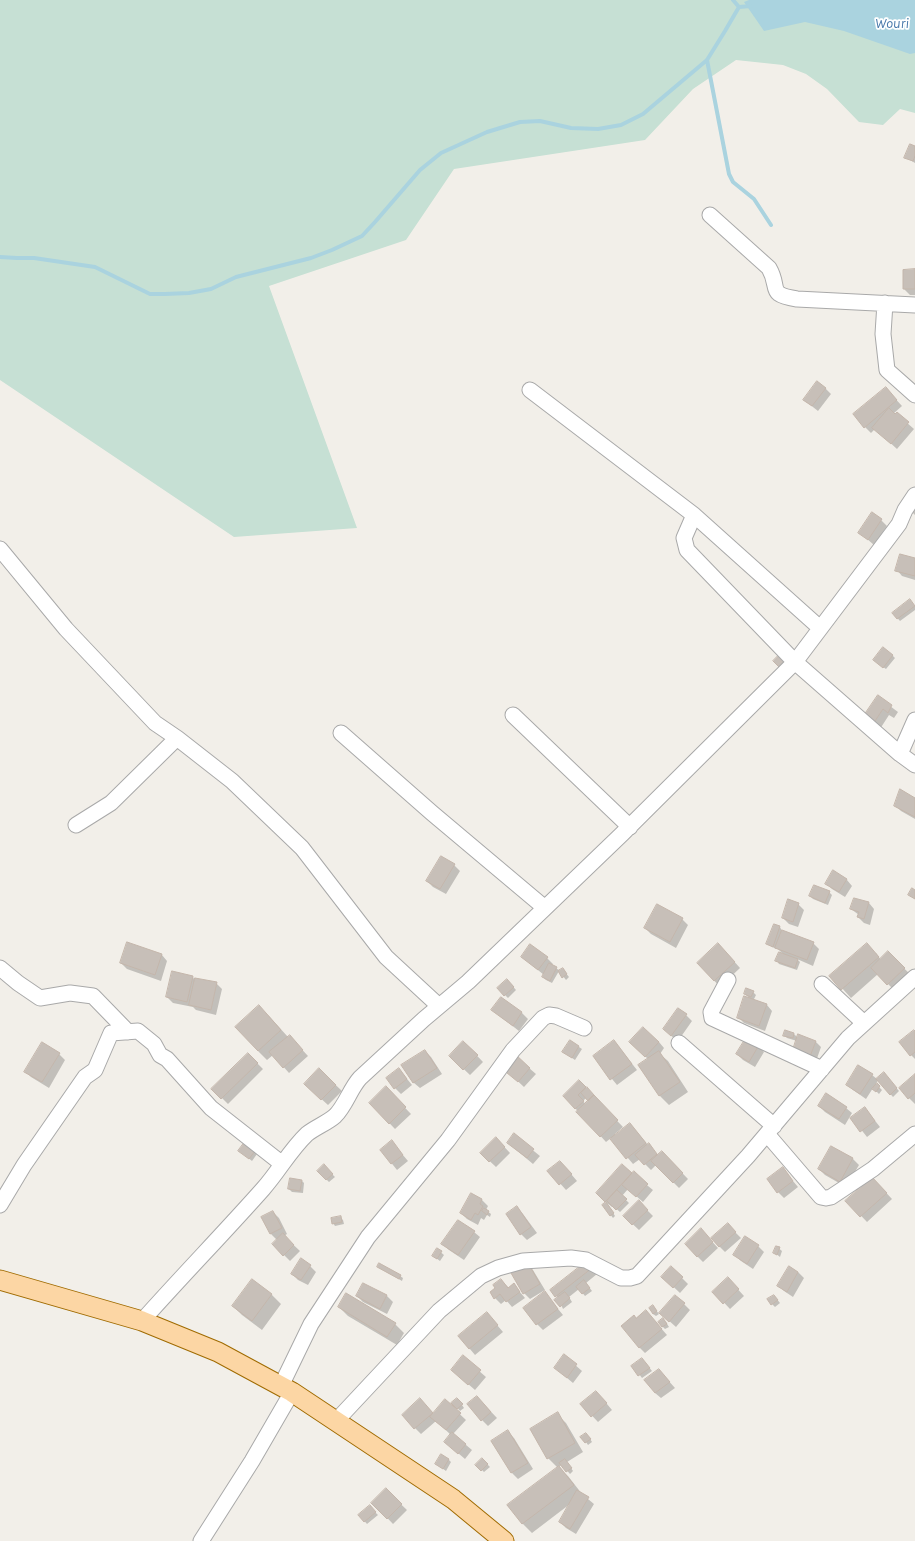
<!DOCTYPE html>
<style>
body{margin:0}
canvas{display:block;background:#f2efe9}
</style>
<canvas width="915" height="1541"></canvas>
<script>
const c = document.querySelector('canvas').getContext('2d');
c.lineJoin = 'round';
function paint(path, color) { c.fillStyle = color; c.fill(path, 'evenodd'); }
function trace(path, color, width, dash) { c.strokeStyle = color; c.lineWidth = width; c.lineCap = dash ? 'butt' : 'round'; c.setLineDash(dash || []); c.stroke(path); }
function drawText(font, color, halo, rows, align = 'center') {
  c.font = font + ' Karla,sans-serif'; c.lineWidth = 3.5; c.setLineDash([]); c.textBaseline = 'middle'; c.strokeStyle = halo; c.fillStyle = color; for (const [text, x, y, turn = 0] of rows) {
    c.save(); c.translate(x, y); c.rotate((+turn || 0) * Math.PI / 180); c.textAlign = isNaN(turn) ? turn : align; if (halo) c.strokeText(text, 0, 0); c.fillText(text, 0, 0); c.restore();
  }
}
const wetland = new Path2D(`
 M0 0H915V113L900 109 883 125 859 122 827 89 806 74 783 65 736 60 693 89 645 140 454 169 406 240 269 286 357 528 234 537 0 380Z`);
const water = new Path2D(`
 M749 0H915V53L910 54 844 31 805 22 764 31 744 2Z`);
const shadow = new Path2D(`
 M915 148V163L905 157Z
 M915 270V295H910L904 289V271Z
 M825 388 831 394 818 411 804 400Z
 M891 394 902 406 893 414 896 416 897 414 914 429 897 449 875 429 871 433 865 427Z
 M915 501V515L908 508Z
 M881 520 887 526 874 545 859 532Z
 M915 559V580L902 576 897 570Z
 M912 603 915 607V610L900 621 893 613Z
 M892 655 895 658 886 669 877 663Z
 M878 697 898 712 894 718 889 715 880 729 864 717Z
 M915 799V819L901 811 895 805Z
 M454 865 460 871 446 894 433 887 427 881Z
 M847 880 852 886 845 897 832 889 826 883Z
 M829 892 832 895 828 905 813 899 810 896Z
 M869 903 874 909 870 925 864 923 858 917 859 915 851 909Z
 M798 904 804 910 798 927 789 924 783 918Z
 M657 906 682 919 688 925 676 948 651 934 645 928Z
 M774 925 780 927 782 931 813 943 819 949 813 966 797 959 800 962 797 970 779 964 777 961 784 955 776 947V949L767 944Z
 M724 950 740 968 720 987 698 963Z
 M876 953 881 960 888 953 910 974 894 990 878 974 851 998 831 976Z
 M162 955 167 961 161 981 127 969 121 963Z
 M522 957 547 958 553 964 552 965 560 971 565 972 569 977 566 980 559 971 552 983 546 980 543 977 544 975Z
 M193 977 194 979 216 983 222 989 216 1015 196 1010 193 1007 173 1003 167 997Z
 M507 980 516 990 508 998 498 988Z
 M753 992 756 995 753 1001 767 1005 772 1011 765 1031 744 1023 738 1017 751 1000 745 994Z
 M501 998 522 1013 528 1019 519 1031 492 1010Z
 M268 1015 288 1037 295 1042 308 1056 289 1073 273 1055 267 1060 258 1051Z
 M686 1015 692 1021 678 1041 670 1035Z
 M915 1032V1059L911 1055Z
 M794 1034 798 1038 815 1041 821 1047 815 1064 797 1041 787 1038 785 1036Z
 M570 1041 582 1049 575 1060 566 1054Z
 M614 1041 637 1070 617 1085 594 1057Z
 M464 1042 483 1062 470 1075 450 1056Z
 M659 1042 664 1048 660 1054 668 1061 688 1092 669 1105 660 1096 639 1066 648 1059 636 1048Z
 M758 1046 764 1052 755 1067 743 1060 737 1054Z
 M425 1051 431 1057 442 1074 420 1088 414 1083 403 1066Z
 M59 1054 65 1060 49 1088 31 1077 25 1071Z
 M248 1054 263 1069 228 1104 213 1089Z
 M514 1055 536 1074 524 1087 509 1073Z
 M319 1069 342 1091 328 1105 305 1084Z
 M399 1069 412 1085 401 1094 395 1088Z
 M872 1075 877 1079 886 1076 899 1091 893 1097 878 1080 876 1084 882 1090 879 1094 873 1088 866 1099 853 1090 847 1084Z
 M915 1075V1104L909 1098Z
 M579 1081 623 1127 615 1134 616 1135 630 1124 648 1145 658 1155 662 1152 688 1179 679 1188 656 1165 651 1170 640 1159 633 1164 611 1138 606 1142 564 1096ZM586 1098 589 1102 586 1105 583 1101Z
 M386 1088 411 1114 395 1129 370 1103Z
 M819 1106 846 1108 852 1113 845 1125 825 1112Z
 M865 1108 880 1127 867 1137 852 1118Z
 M514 1135 540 1156 533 1164 508 1143Z
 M496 1138 510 1153 496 1167 481 1153Z
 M831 1147 853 1159 859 1165 846 1187 825 1175 819 1169Z
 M397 1148 408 1161 397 1170 381 1150Z
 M254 1152 257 1154 252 1161 242 1153Z
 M622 1165 653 1190 643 1202 628 1189 622 1196 629 1203 620 1212 613 1206 612 1207 607 1203 615 1216 613 1218 603 1205 607 1203 597 1193Z
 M324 1166 335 1177 329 1182 318 1171Z
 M566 1168 577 1181 566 1190 549 1171Z
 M783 1169 798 1187 784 1198 778 1192Z
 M302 1181 304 1183 303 1193 292 1192 289 1189Z
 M878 1184 892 1199 867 1222 847 1201Z
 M471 1195 482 1200 488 1206 486 1210 491 1214 490 1217 487 1215 484 1220 481 1218 478 1225 467 1219 461 1213Z
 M639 1202 653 1216 639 1230 624 1216Z
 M517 1208 523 1214 537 1233 527 1240 521 1234Z
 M273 1212 279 1218 287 1234 284 1236 300 1251 290 1261 273 1244 277 1240 271 1234 263 1217Z
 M340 1217 343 1220 344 1224 335 1226 333 1223Z
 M734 1231 741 1238 725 1252 719 1246Z
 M474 1232 480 1237 464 1260 449 1250 443 1244Z
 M707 1236 718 1248 703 1262 697 1256Z
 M758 1246 764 1252 753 1269 741 1261 735 1255Z
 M777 1247 782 1251 780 1257 775 1253Z
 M437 1249 444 1255 440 1261 433 1256Z
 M528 1264 533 1270 545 1290 530 1299 524 1293Z
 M310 1266 316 1272 308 1285 298 1280 292 1274Z
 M378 1267 400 1276 403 1278 402 1281Z
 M671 1267 688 1284 680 1293 663 1277Z
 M592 1268 597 1274 586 1283 592 1291 585 1296 579 1289 569 1297 572 1302 563 1309 558 1298 551 1290Z
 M798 1272 804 1278 793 1297 784 1291 778 1285Z
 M252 1280 272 1295 281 1304 262 1330 242 1315 233 1306Z
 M501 1280 509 1288 514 1285 525 1298 512 1307 506 1300 501 1304 495 1298 496 1289Z
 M363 1284 387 1296 393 1302 387 1314 363 1302 357 1296Z
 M734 1285 744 1296 730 1309 714 1292Z
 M545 1293 563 1315 543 1330 537 1324Z
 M776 1298 780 1303 775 1307 772 1304Z
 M684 1304 690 1310 676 1327 667 1319Z
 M653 1306 659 1314 656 1316 653 1314Z
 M339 1307 395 1324 404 1333 397 1345 348 1316Z
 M646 1311 667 1335 645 1353 639 1347 636 1319Z
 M492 1319 503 1332 475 1355 459 1336Z
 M666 1322 669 1327 665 1329 659 1323Z
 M565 1356 582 1371 573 1383 555 1368Z
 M463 1357 486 1377 475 1390 452 1370Z
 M645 1362 652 1371 642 1378 633 1366Z
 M659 1370 675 1388 661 1398 655 1393Z
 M477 1397 497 1418 488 1426 482 1420Z
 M602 1398 612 1410 598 1422 582 1405Z
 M446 1401 466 1420 453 1434 472 1450 465 1459 445 1442 451 1435 436 1421 421 1434 415 1428 426 1406 434 1414Z
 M460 1402 464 1408 460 1411 453 1403Z
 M557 1414 566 1423 583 1452 567 1462 573 1471 570 1474 562 1465 558 1467 568 1476 582 1494 594 1504 576 1534 566 1528 560 1522 570 1504 532 1533 523 1524 509 1505 558 1468 548 1458Z
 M508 1432 514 1438 533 1469 518 1479 512 1473 492 1442Z
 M589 1437 592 1442 588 1445 586 1442Z
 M448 1459 451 1462 446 1471 436 1464Z
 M482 1459 490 1467 484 1472 477 1465Z
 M386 1490 407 1510 393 1524 373 1503Z
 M372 1509 378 1515 367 1524 359 1515Z`);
const stream = new Path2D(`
 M733 0 739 7
 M739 7 751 6
 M707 60 729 174 733 182 754 199 771 225
 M0 257 17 258H34L95 267 150 294H165L189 293 211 289 236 277 311 258 332 250 362 236 375 222 420 170 441 153 487 132 520 122 540 121 571 128 598 129 621 125 643 114 707 60 725 31 739 7`);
const building = new Path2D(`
 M910 144 915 146V156L913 161 904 158Z
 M915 269V289H903V270Z
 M817 381 826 388 812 406 803 400Z
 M886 387 897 400 864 428 853 414Z
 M889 408 895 414 897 412 909 422 891 444 872 428Z
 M872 512 882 519 868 540 858 533Z
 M900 554 915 558V576L895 571Z
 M910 599 915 606 897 619 892 613Z
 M883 647 893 655 883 668 873 660Z
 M781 653 790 663 782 670 773 661Z
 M878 695 892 705 888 713 883 709 873 724 863 717Z
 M900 789 915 798V817L894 806Z
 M441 856 455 864 440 889 426 881Z
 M833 870 847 879 839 892 825 884Z
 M814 885 830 891 825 903 809 896Z
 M912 888 915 890V899L908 895Z
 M854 898 869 902 864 919 857 917 859 912 850 909Z
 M788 899 799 903 793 922 782 918Z
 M657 904 683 918 670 942 644 928Z
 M774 924 780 926 773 947 766 944Z
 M782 930 814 942 807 960 775 948Z
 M127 942 162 954 155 975 120 963Z
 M718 943 735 962 714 981 697 963Z
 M867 943 879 957 841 990 829 976Z
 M530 944 548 957 538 970 521 957Z
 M888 951 905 968 887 985 871 968Z
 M779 952 798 959 795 968 775 961Z
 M549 963 557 967 550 981 542 977Z
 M563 968 567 974 562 978 558 971Z
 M172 971 193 976 187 1002 166 997Z
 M195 978 217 982 211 1010 189 1005Z
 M507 979 514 987 504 996 497 988Z
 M746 988 754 991 751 997 744 994Z
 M744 996 767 1004 759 1026 737 1018Z
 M501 997 522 1012 513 1026 491 1010Z
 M259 1005 281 1030 258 1051 235 1027Z
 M678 1008 687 1014 671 1036 663 1029Z
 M643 1027 659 1042 645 1057 629 1042Z
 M785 1030 794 1033 793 1038 783 1036Z
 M914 1030 915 1031V1052L910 1056 899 1042Z
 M798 1034 816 1041 809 1059 792 1053Z
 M290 1035 303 1050 283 1068 269 1052Z
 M746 1038 759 1045 749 1062 736 1054Z
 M570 1040 579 1046 572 1058 562 1052Z
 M614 1040 632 1064 610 1080 593 1056Z
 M463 1041 478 1055 463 1070 449 1056Z
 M42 1042 60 1053 42 1082 24 1072Z
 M425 1050 437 1068 413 1083 401 1065Z
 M659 1051 680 1082 659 1096 638 1065Z
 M248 1053 258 1063 221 1099 211 1089Z
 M514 1053 530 1068 518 1082 501 1068Z
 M858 1065 873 1074 860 1094 846 1085Z
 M319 1068 336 1085 321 1100 304 1084Z
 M399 1068 407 1079 394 1089 386 1078Z
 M884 1072 897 1088 890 1095 876 1079Z
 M915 1074V1093L908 1099 899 1088Z
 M579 1080 586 1087 578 1095 584 1101 575 1109 563 1096Z
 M877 1083 880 1086 876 1092 872 1089Z
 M386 1086 406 1107 389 1124 369 1103Z
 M587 1087 594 1095 588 1101 581 1093Z
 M826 1093 847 1107 839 1119 818 1106Z
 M594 1095 618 1120 600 1137 576 1112Z
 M865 1107 875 1121 860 1132 850 1118Z
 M630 1123 646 1143 626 1159 610 1139Z
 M514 1133 534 1149 527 1158 507 1143Z
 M496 1137 505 1147 489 1162 480 1153Z
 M392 1140 403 1155 391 1164 380 1150Z
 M244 1143 255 1151 249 1159 238 1151Z
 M649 1143 657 1154 644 1165 635 1155Z
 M831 1146 853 1158 840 1182 818 1169Z
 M662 1151 683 1173 673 1183 651 1161Z
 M560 1161 572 1174 559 1185 547 1171Z
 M324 1164 333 1174 326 1180 317 1171Z
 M622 1164 632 1173 605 1202 596 1193Z
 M783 1167 793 1181 777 1193 767 1179Z
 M634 1171 648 1184 636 1197 622 1185Z
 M872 1177 887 1193 860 1217 845 1201Z
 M290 1178 302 1180 300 1191 288 1189Z
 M617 1190 627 1199 616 1210 607 1201Z
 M471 1193 482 1199 480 1204 483 1206 478 1215 475 1213 471 1220 460 1213Z
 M639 1200 648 1210 632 1225 623 1216Z
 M606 1202 614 1213 610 1216 602 1205Z
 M517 1206 531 1227 520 1235 506 1214Z
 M484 1208 489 1211 487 1215 482 1211Z
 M273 1211 282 1228 270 1234 261 1217Z
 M341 1216 342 1222 332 1224 331 1218Z
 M458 1220 475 1231 458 1255 441 1244Z
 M728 1223 736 1232 719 1247 711 1238Z
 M701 1228 713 1242 697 1257 685 1244Z
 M283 1233 294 1245 283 1256 272 1244Z
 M745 1236 759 1245 747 1264 733 1255Z
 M776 1246 780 1247 777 1255 773 1253Z
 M437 1248 442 1251 437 1259 432 1256Z
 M301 1258 311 1265 301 1280 291 1274Z
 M587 1261 592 1268 555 1297 550 1290Z
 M379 1263 401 1275 399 1279 377 1267Z
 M528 1263 540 1284 523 1294 511 1273Z
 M671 1266 683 1277 673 1288 661 1277Z
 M789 1266 798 1272 787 1292 777 1286Z
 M728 1277 739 1289 723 1304 712 1292Z
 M252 1279 272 1294 252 1321 232 1306Z
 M501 1279 508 1288 514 1283 520 1292 506 1302 500 1294 494 1299 490 1292 495 1288 493 1285Z
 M584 1280 590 1288 582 1294 576 1287Z
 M363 1283 387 1295 380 1309 356 1296Z
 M545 1291 558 1309 536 1325 523 1308Z
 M565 1292 570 1298 560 1307 554 1300Z
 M346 1293 396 1323 387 1337 338 1307Z
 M675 1295 685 1303 669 1322 659 1313Z
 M774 1295 778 1300 771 1305 767 1299Z
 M653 1305 657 1311 653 1314 649 1308Z
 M646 1310 662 1329 639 1348 621 1326 634 1315 636 1318Z
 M487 1312 498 1325 469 1349 458 1336Z
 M663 1318 667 1324 662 1327 658 1322Z
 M564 1354 577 1364 567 1378 554 1368Z
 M463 1355 481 1370 468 1385 451 1370Z
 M642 1358 650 1368 638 1376 631 1366Z
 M659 1369 670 1382 655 1393 644 1380Z
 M596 1391 607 1403 591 1417 580 1404Z
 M477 1396 491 1412 481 1421 467 1404Z
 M420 1398 433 1413 414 1429 402 1415Z
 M457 1398 463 1404 457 1409 451 1403Z
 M445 1399 461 1413 446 1430 430 1417Z
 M558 1412 575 1443 547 1459 530 1429Z
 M508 1430 528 1463 511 1473 491 1441Z
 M452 1432 466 1444 458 1454 444 1442Z
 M586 1433 591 1439 585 1443 580 1437Z
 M441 1454 449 1459 443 1469 435 1464Z
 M482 1458 488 1464 481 1471 475 1465Z
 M565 1459 572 1468 566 1472 559 1463Z
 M559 1466 574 1485 522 1524 507 1505Z
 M386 1488 402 1504 387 1519 371 1503Z
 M577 1490 589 1497 570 1529 559 1522Z
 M370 1505 376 1512 364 1522 358 1515Z`);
const minor = new Path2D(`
 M710 215 769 268C781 289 766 294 797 299L915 305
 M885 303 883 334 887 370 915 395
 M530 390 694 515 820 628
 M694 515 684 538 687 550 795 662 900 754 915 765
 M0 549 66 629 155 723 177 738 232 781 302 848 386 957 439 1006
 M513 715 630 827
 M341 733 432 813 545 908
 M900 754 915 720
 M76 825 111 803 177 738
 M0 968 18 983 40 998 70 993 93 996 128 1032
 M728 980 711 1012 712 1018 822 1069
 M822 984 864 1023
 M679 1043 774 1126
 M767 1134 821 1197 826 1198 831 1197 873 1169 915 1134
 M0 1205 24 1165 85 1077 95 1070 111 1033 138 1031 154 1044 160 1055 167 1059 211 1108 281 1163
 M142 1321C182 1276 224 1233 263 1189 279 1171 290 1150 307 1134 316 1127 327 1123 335 1116 346 1105 350 1089 360 1078L424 1019 468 982 622 834 795 662 899 524 905 510 915 495
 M281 1386 311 1324 368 1237 448 1140 513 1050 543 1018 549 1015 556 1016 584 1028
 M336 1421 439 1311 481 1276 498 1268 523 1261 571 1258 586 1260 621 1278H630L637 1276 748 1156 848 1038 915 977
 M201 1541 252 1461 292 1392`);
const major = new Path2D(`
 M0 1280 142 1321 218 1352 292 1392 453 1499 504 1541`);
const waterNames = [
 ["Wouri",892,24]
];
paint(wetland, '#c6e0d4');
paint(water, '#aad3df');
paint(shadow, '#0003');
trace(stream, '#aad3df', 4);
paint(building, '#c7bfb8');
trace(building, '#c4b6ab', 1);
trace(minor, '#a9a9a9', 17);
trace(major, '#a06b00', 21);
trace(minor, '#fff', 15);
trace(major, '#fcd6a4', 19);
drawText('italic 14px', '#4a7aab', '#fff', waterNames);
</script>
